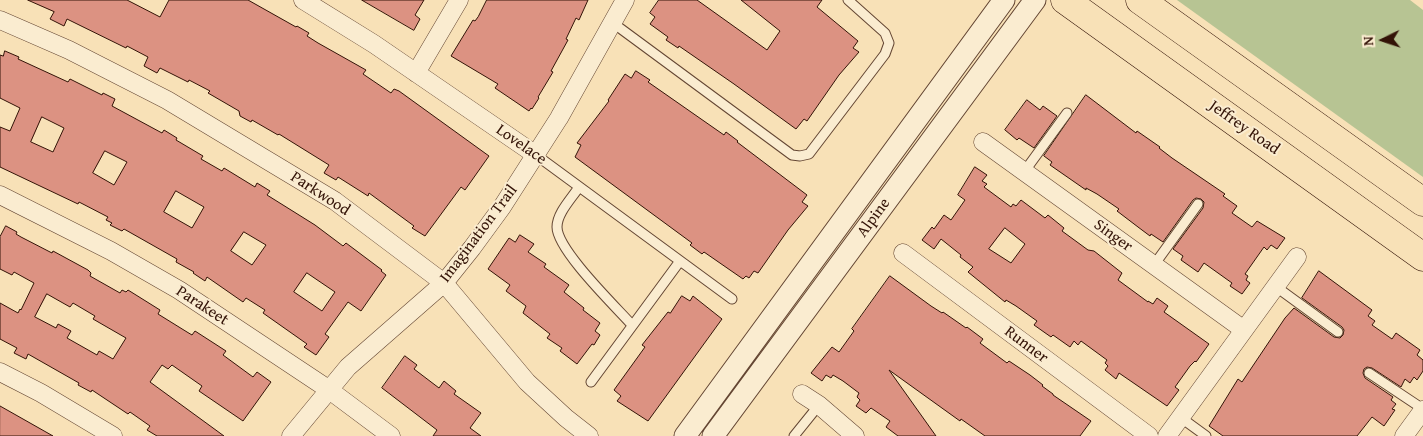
<!DOCTYPE html>
<style>
body{margin:0}
#map{position:relative;width:1423px;height:436px;overflow:hidden;background:#f8e1b7;font-family:"Gentium Book Plus",serif}
canvas{display:block}
.north{position:absolute;left:1358px;top:15px;width:50px;height:50px;-webkit-text-stroke:4px #faecd0;paint-order:stroke;rotate:266deg;font-size:14px;font-weight:700;line-height:20px;text-align:center;color:#331307}
.north::after{content:'';display:block;margin:auto;width:18px;height:22px;background:#331307;clip-path:polygon(50% 0,100% 100%,50% 72%,0 100%)}
</style>
<div id="map">
<canvas width="1423" height="436"></canvas>
<div class="north">N</div>
</div>
<script>
const c = document.querySelector('canvas').getContext('2d');
c.lineJoin = 'round';
function paint(path, color) { c.fillStyle = color; c.fill(path, 'evenodd'); }
function trace(path, color, width, dash) { c.strokeStyle = color; c.lineWidth = width; c.lineCap = dash ? 'butt' : 'round'; c.setLineDash(dash || []); c.stroke(path); }
function drawText(font, color, halo, rows, align = 'center') {
  c.font = font + ' "Gentium Book Plus",serif'; c.lineWidth = 4; c.setLineDash([]); c.textBaseline = 'middle'; c.strokeStyle = halo; c.fillStyle = color; for (const [text, x, y, turn = 0] of rows) {
    c.save(); c.translate(x, y); c.rotate((+turn || 0) * Math.PI / 180); c.textAlign = isNaN(turn) ? turn : align; if (halo) c.strokeText(text, 0, 0); c.fillText(text, 0, 0); c.restore();
  }
}
const green = new Path2D(`
 M1177 0H1410L1423 10V177Z`);
const building = new Path2D(`
 M28 0H127L160 17 169 0H248L296 27 297 26 309 33 307 36 318 43 366 70 363 74 391 93 394 89 399 91 489 156 465 190 461 187 425 236 412 228 414 226 369 193 368 196 338 177 336 180 324 173 329 165 279 134 278 135 252 120 251 122 240 116 239 111 208 93 210 91 189 80 188 82 160 68 157 73 144 66 148 57 127 46 126 48 67 19 64 26 50 19 54 12Z
 M362 0H424L415 15 420 19 414 30Z
 M487 0H588L579 20 576 18 566 39 568 40 551 71 553 72 538 97 539 98 532 109 531 108 529 111 495 88 498 84 451 56 473 20 475 21 478 17Z
 M659 0H697L767 50 780 31 741 0H822L817 7 858 41 853 48 859 52 839 75 807 121 804 119 796 129 734 84 679 46 678 48 666 40 668 37 650 24 655 17 650 13Z
 M5 51 19 57 18 59 68 82 70 79 102 95 103 93 115 99 112 106 162 133 164 130 177 138 176 140 203 156 201 159 222 171 224 168 255 187 257 183 270 191 267 195 315 225 343 246 346 243 382 270 381 271 386 275 361 311 348 302 325 334 329 337 316 355 304 347 307 344 263 313 265 310 246 298 243 302 207 277 205 281 193 273 194 272 176 262 177 259 124 229 122 231 110 225 112 223 106 220 108 217 79 202 78 204 0 167V127L10 131 20 108 0 98V55L3 56ZM42 117 64 128 53 152 31 142ZM105 151 127 162 114 185 93 173ZM176 191 204 207 192 228 164 212ZM244 232 266 245 252 265 231 251ZM307 273 335 292 322 311 294 292Z
 M636 71 650 80 648 82 724 135 726 132 738 141 737 142 807 195 802 202 808 206 788 230 758 273 754 271 749 278 746 276 743 279 704 252 702 254 690 245 692 243 575 157 581 145 577 143 609 101 608 100 625 74 631 78Z
 M1086 95 1136 133 1137 131 1160 147 1159 148 1172 158 1225 194 1223 196 1237 206 1232 213 1252 227 1257 221 1285 238 1277 249 1271 245 1267 250 1264 247 1245 274 1248 276 1246 280 1250 283 1242 294 1230 286 1232 283 1204 263 1198 272 1181 260 1183 256 1173 249 1203 208 1204 202 1201 199 1196 198 1193 200 1163 242 1151 234 1150 236 1138 227 1117 211 1119 209 1097 194 1086 188V190L1050 165 1052 162 1044 156Z
 M1027 100 1040 110 1043 106 1057 116 1034 148 1019 138 1017 140 1005 130Z
 M975 167 987 175 982 181 987 184 984 187 1011 207 1013 204 1016 206 1021 200 1045 218 1048 215 1064 228 1062 231 1088 250 1094 251 1122 273 1118 280 1148 302V301L1153 304 1157 298 1168 306 1164 312 1209 344 1196 362 1195 361 1190 366 1175 387 1179 390 1167 406 1119 373 1116 379 1105 370 1108 366 1105 363 1107 360 1081 341 1078 345 1074 341 1070 347 1053 335 1051 337 1034 325 1037 321 1016 306 1006 300 1005 302 968 272 973 267 960 257 961 255 941 239 934 249 922 240 932 227 934 229 944 215 951 220 965 200 958 195ZM1005 228 1025 244 1011 263 989 249Z
 M6 226 17 232 16 234 21 237 52 253 53 251 88 270 91 273 90 276 120 293 122 290 126 292 128 290 160 310 158 314 187 332 192 335 195 331 226 351 223 355 253 377 257 372 271 382 243 421 199 391 202 386 172 365 168 369 162 365 150 382 224 436H157L147 430 150 426 130 412 128 414 92 390 91 392 78 385 79 383 28 354 26 359 14 353 17 348 0 339V303L18 313 20 309 21 310 34 283 14 272 12 275 0 269V237ZM47 294 70 307 73 303 95 316 93 319 126 338 113 359 99 351 97 355 67 338 71 331 58 324 56 328 35 317Z
 M520 235 534 244 528 252 546 264 544 267 569 285 564 292 584 308 583 310 600 323 595 331 600 335 594 345 592 344 577 364 560 351 562 348 547 338 550 334 523 313 526 306 506 291 510 285 488 269 509 238 515 242Z
 M1319 271 1372 310 1368 316 1375 321 1372 325 1392 339 1396 333 1420 350 1417 355 1423 360V371L1417 380 1414 377 1410 383 1405 379 1401 387 1372 368 1367 367 1364 369 1363 373 1365 378 1393 397 1391 400 1396 404 1392 409 1395 410 1384 426 1372 417 1357 436H1223L1209 426 1238 379 1242 382 1285 318 1294 308 1334 337 1340 338 1343 335 1344 330 1342 327 1302 298Z
 M890 276 931 306 942 313 943 312 966 328 967 327 983 339 980 343 1007 363 1009 361 1030 375 1043 385 1042 386 1053 394V395L1091 421 1080 436H985L961 419 960 421 889 370 936 436H898L886 427 890 421 871 408 866 413 856 406 860 400 857 397 859 393 843 381 833 375 831 378 826 375 822 381 811 373 832 347 839 352 854 331 852 329Z
 M682 296 690 301 693 296 722 319 648 421 617 401 621 396 614 390 645 347 642 345 668 312 670 313Z
 M405 356 417 365 414 369 439 388 444 381 456 391 454 394 481 413 470 428 481 436H433L437 430 382 388Z
 M0 406 53 436H0Z`);
const service = new Path2D(`
 M613 23 792 155 800 156 809 154 885 54 889 43 885 33 848 0
 M536 155 732 299
 M1024 172 1067 113
 M579 187C572 198 557 213 557 227 557 250 616 307 632 325
 M1154 265 1198 204
 M1275 286 1338 332
 M1369 373 1423 409
 M591 382 680 261
 M1180 417 1206 436
 M794 436 819 405`);
const minor = new Path2D(`
 M303 0 374 44 536 155
 M0 20 69 50 167 100 335 201 444 283 527 382 566 418 589 436
 M416 73 459 0
 M983 142 1244 330
 M0 195 111 251 179 290 328 389 391 436
 M903 253 1149 436
 M0 372 41 393 113 436
 M802 394 819 405 855 436
 M291 436 348 367 444 283 472 248 502 207 559 118 625 0
 M1167 436 1297 257
 M1404 436 1423 410`);
const tertiary = new Path2D(`
 M685 436 1004 0
 M713 436 1035 0`);
const primary = new Path2D(`
 M1065 0 1423 257
 M1140 0 1423 202`);
const streetNames = [
 ["Jeffrey Road",1244,128,35],
 ["Lovelace",521,145,35],
 ["Parkwood",320,194,33],
 ["Alpine",874,218,-54],
 ["Imagination Trail",479,234,-53],
 ["Singer",1113,236,36],
 ["Parakeet",202,306,33],
 ["Runner",1026,345,37]
];
paint(green, '#b7c493');
paint(building, '#dc9282');
trace(building, '#331307', 1);
trace(service, '#644633', 11);
trace(minor, '#644633', 19);
trace(tertiary, '#644633', 23);
trace(primary, '#331307', 29);
trace(service, '#faecd0', 9);
trace(minor, '#faecd0', 18);
trace(tertiary, '#faecd0', 21);
trace(primary, '#f8e1b7', 28);
drawText('16px', '#331307', '#faecd0', streetNames);
</script>
